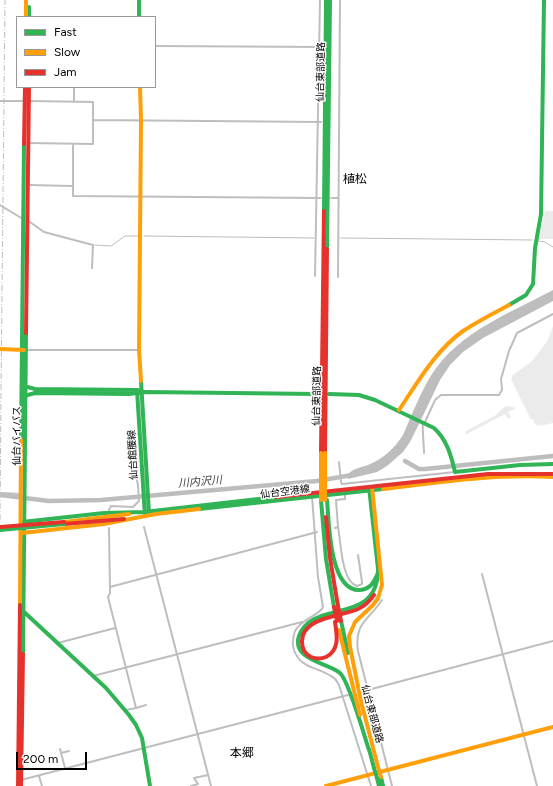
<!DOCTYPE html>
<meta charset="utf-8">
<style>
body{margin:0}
#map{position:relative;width:553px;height:786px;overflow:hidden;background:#fff;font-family:Figtree,sans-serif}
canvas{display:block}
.legend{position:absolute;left:16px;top:16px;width:140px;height:72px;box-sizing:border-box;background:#fff;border:1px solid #999;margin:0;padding:5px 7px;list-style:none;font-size:12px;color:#000}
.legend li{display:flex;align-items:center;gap:8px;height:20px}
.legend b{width:20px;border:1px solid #999}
.scale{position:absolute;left:16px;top:752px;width:71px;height:18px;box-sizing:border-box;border:2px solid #000;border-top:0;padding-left:5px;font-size:12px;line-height:14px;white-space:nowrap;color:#000;-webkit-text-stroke:3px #fff;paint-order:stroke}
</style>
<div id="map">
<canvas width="553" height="786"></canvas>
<ul class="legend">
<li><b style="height:5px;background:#30b455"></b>Fast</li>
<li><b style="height:5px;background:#ff9f0a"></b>Slow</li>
<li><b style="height:5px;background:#e5322d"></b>Jam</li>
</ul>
<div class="scale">200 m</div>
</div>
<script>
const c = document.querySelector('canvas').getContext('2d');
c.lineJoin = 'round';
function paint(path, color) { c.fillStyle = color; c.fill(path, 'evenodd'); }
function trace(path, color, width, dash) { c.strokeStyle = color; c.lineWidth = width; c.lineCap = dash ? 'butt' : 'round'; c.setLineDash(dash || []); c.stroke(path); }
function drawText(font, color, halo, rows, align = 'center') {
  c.font = font + ' Figtree,"Noto Sans JP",sans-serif'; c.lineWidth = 3; c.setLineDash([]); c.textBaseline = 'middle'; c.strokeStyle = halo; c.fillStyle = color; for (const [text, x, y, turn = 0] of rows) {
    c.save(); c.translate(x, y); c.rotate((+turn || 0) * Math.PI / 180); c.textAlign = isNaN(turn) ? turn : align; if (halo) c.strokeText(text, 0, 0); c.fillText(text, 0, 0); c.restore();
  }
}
const green = new Path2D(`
 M545 211H553V239H538Z
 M553 326V423L540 426 539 424 538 426 533 422 534 420 533 419 531 420 511 379 513 375 531 362 537 355 548 340Z
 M509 406 516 408 508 412 511 417 508 419 505 414 465 435 466 431 496 415 504 407Z`);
const water = new Path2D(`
 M553 290V301L483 338 463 352 450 365 440 380 418 426 410 442 403 452 387 466 377 472 348 479V474C354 468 360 468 368 465 383 459 394 449 403 435 411 417 421 391 432 374 459 332 510 313 553 290Z`);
const stream = new Path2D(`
 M144 236 314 238
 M340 238 532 240
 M538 241 545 242 553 247
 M95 245 111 246 125 236H138`);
const river = new Path2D(`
 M405 461 419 469H425L553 456
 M0 495 49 501 101 500 317 481 352 475`);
const streetTunnel = new Path2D(`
 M320 198H332`);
const street = new Path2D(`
 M155 46 322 47
 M74 87V102
 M0 101H25
 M93 120 321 122
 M29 143 93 144V102L30 101
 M73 144V196L320 198
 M29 185 72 186
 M332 198H338
 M0 205 23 219
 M27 220 44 232 93 245 92 268
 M315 276 320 0
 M338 277 340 0
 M26 350H139
 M425 422 435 400 441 395H499L502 390 501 379 509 351 517 333 553 314
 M423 423C422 428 424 445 424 453
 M339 462 341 482 342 484 455 472
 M0 493 21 494
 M312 496 318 577 323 607C319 616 302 618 295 631 293 637 292 644 294 650 300 668 317 667 331 676 335 678 337 681 339 685L371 786
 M109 510 111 506 133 507 139 501 138 485 135 471V434H139
 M144 527 211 786
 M338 527 336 500 345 499V493
 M109 528 110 593 108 597 136 708 126 710
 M335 528 338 527C341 541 341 581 357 586L362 584V582L358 555
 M482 574 537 786
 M110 587 317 532
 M382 600C368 621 354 623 358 651L392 786
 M58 643 115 628
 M93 676 302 622
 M364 691 553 641
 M136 708 146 705
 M60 749 65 768
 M61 753 69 751
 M39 776 42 786
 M21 780 348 695
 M191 786 198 784 194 778 208 775`);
const fast = new Path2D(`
 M139 0V17
 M29 7V17
 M324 211 326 0
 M327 249 330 0
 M509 305 526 295 533 284 535 248 541 214 544 0
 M141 381 149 513
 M24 386 35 389 138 390
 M137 390 145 516
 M329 394 359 395 375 400 434 428C447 440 451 455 455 472L520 465 553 464
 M24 396 35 393 129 394 145 392 317 394
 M21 440 24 144
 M369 487 378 569C378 627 313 598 299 636 291 660 329 663 340 673 349 681 364 735 369 750
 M321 500 326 559 334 607
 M327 500C329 521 329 590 359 590 368 590 374 583 377 575
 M199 509 383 489
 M22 522 104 513 144 512 276 497
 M23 611 106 688 129 715 136 725 142 738 150 786
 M341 621 348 653
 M23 654 26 333
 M369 749 374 768
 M381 777 383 786
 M377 778 379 786`);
const slow = new Path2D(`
 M26 0V17
 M140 87 141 121 139 350 141 381
 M0 349 24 350
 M399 410C418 382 435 351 463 331 478 321 494 313 509 305
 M383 489C439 482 496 474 553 477
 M64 522 129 514
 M22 533 104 524 156 514 199 509
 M20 605 21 440
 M339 630 360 715
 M362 705 378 767
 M362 706 350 647 349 636 355 622 373 605 378 598 382 585 372 487
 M326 786 553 727`);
const jam = new Path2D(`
 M24 144 25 87
 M26 333 29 87
 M321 453 324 211
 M325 453 327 249
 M276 497 488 474H553
 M326 517 330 558 338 606
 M64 524 124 519
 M335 622C337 635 340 650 326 657 321 659 316 659 311 657 305 654 302 648 302 642 301 617 341 617 358 609 365 606 370 601 374 595
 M18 786 20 605
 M21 786 23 654`);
const rail = new Path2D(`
 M1 390 5 0
 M0 520 1 391`);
const fastBridge = new Path2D(`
 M0 530 64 524
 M374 768 377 778`);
const slowBridge = new Path2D(`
 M321 453V500
 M325 453V500
 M378 767 381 777`);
const jamBridge = new Path2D(`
 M0 527 64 522
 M338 606 341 621
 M334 607 337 621`);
const streetNames = [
 ["仙台東部道路",321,72,-89],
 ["仙台東部道路",317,396,-89],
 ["仙台バイパス",17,436,-90],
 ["仙台館腰線",133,455,-93],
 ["仙台空港線",285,492,-7],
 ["仙台東部道路",372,714,75]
];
const waterNames = [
 ["川内沢川",200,482,-5]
];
const quarterNames = [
 ["植松",355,179],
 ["本郷",242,753]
];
paint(green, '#ebebeb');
paint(water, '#bdbdbd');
trace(stream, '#bdbdbd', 1);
trace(river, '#bdbdbd', 4.5);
trace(streetTunnel, '#d9d9d9', 2, [2, 1]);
trace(street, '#bebebe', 2);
trace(fast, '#30b455', 4);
trace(slow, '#ff9f0a', 4);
trace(jam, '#e5322d', 4);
trace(rail, '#bebebe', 1, [6, 2, 1, 2]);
trace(fastBridge, '#30b455', 4);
trace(slowBridge, '#ff9f0a', 4);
trace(jamBridge, '#e5322d', 4);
drawText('10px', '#000', '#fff', streetNames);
drawText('italic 11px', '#424242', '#fff', waterNames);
drawText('12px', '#000', '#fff', quarterNames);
</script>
